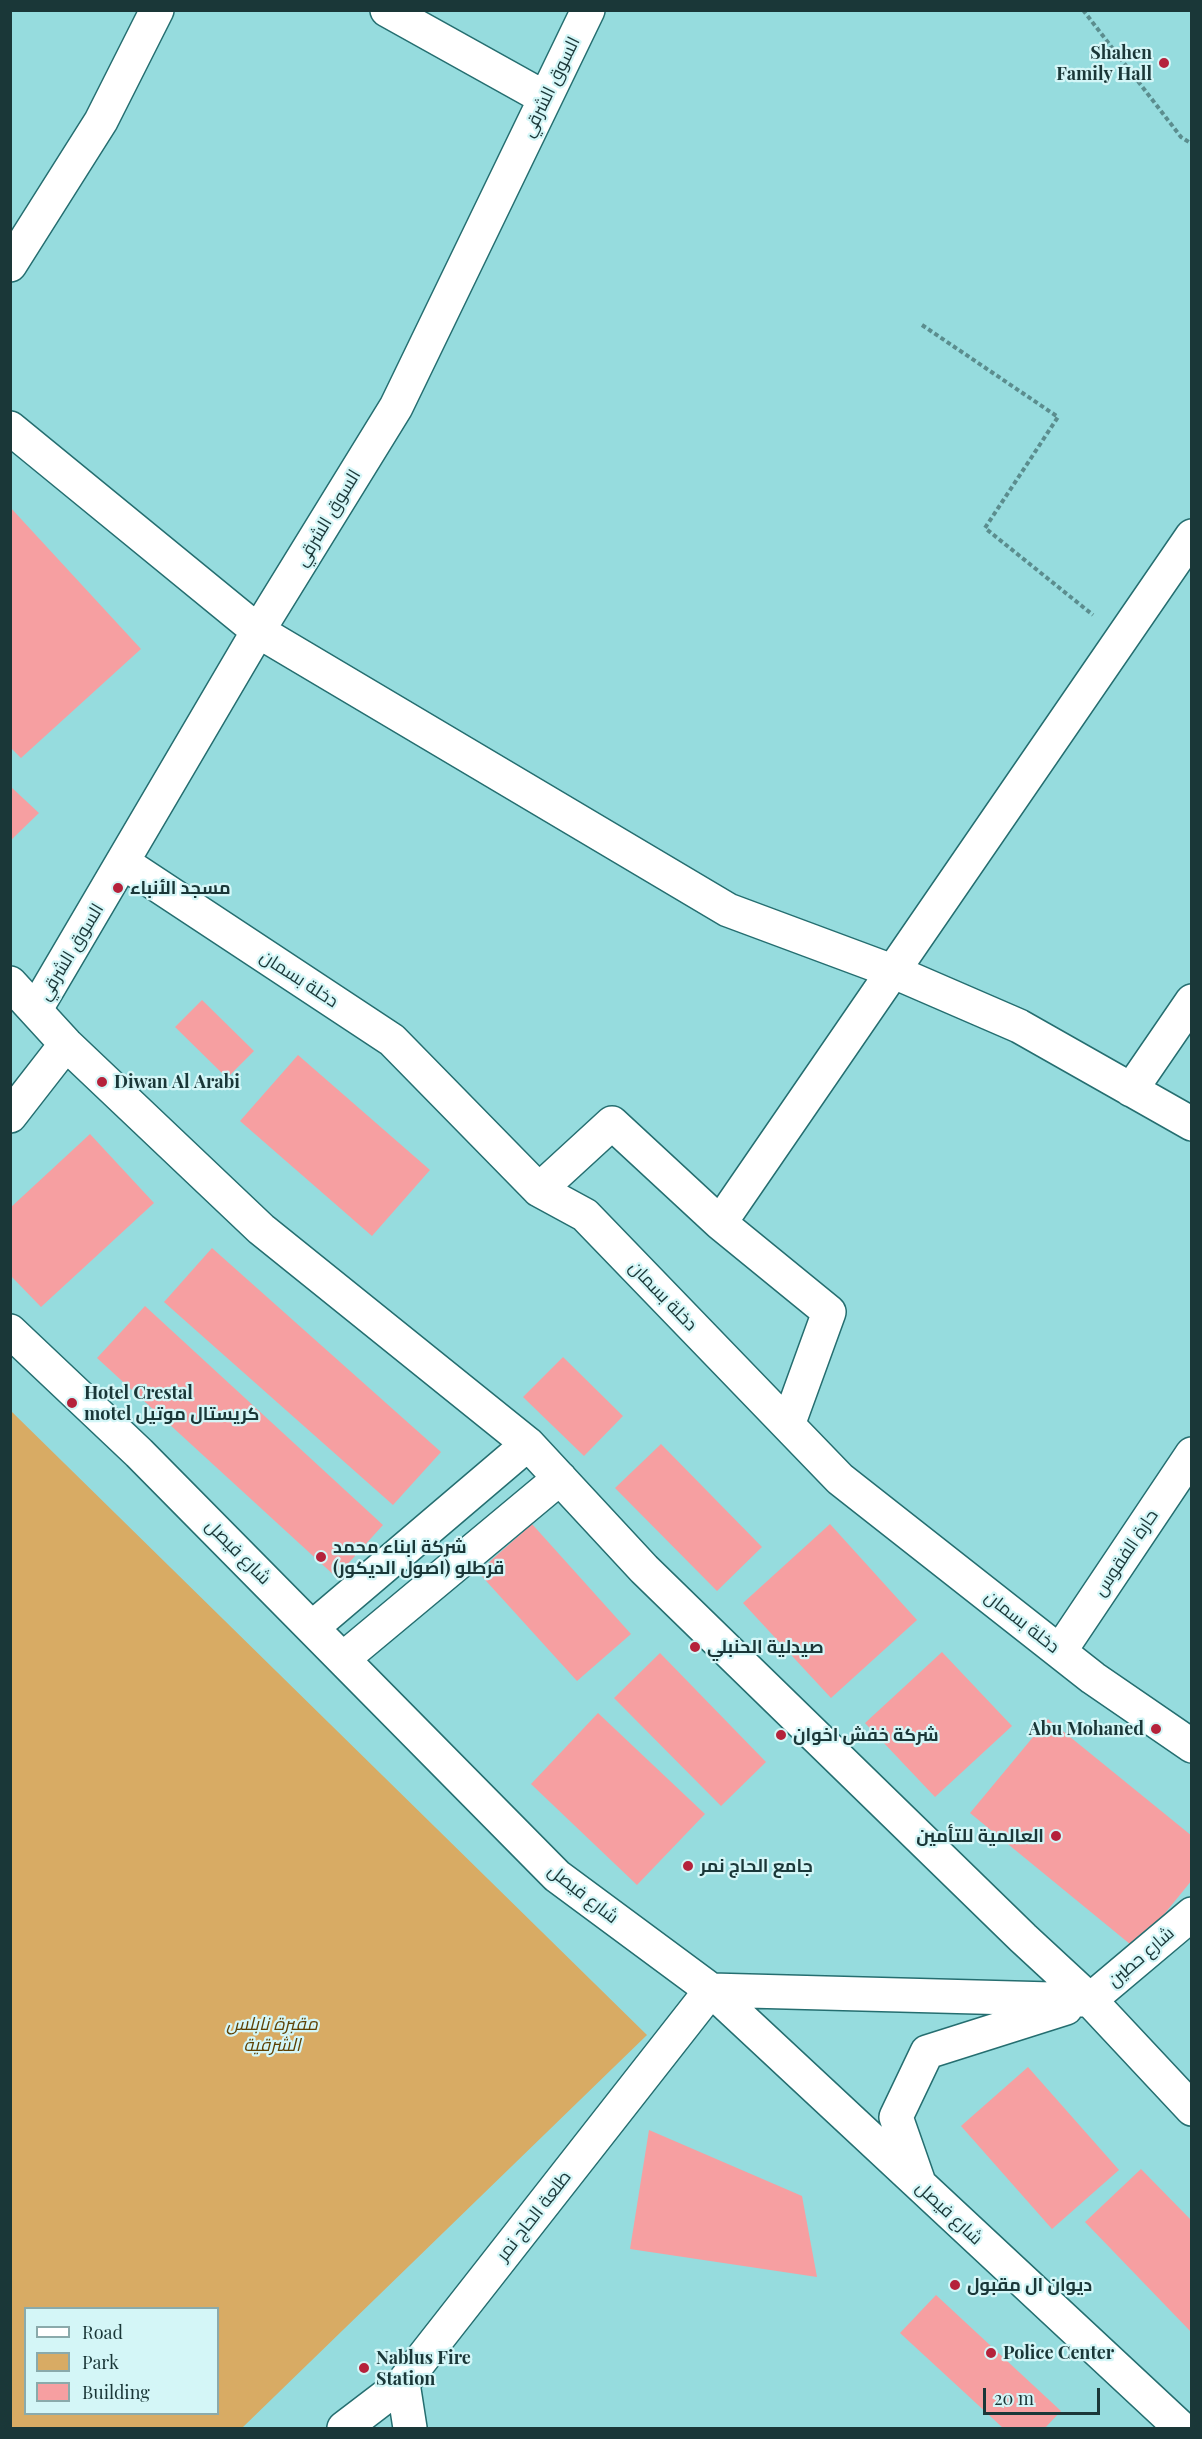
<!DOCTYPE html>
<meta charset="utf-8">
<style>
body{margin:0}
#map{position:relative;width:1202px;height:2439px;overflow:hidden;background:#96dcde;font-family:"Playfair Display",serif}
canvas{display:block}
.frame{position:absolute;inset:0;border:12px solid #1a3738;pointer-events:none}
.legend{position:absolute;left:24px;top:2307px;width:195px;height:108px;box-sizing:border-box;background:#d4f6f7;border:2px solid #8aaaab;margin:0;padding:8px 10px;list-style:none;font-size:18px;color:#1a3738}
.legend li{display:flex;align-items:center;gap:12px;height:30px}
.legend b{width:30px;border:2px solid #8aaaab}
.scale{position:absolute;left:983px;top:2388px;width:117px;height:27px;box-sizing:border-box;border:3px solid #1a3738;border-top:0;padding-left:8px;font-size:18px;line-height:21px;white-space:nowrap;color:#1a3738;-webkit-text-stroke:4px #d4f6f7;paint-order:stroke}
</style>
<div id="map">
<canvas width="1202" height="2439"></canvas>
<div class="frame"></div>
<ul class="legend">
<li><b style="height:8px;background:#fff"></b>Road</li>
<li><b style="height:16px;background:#d8ab64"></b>Park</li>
<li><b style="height:16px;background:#f69fa1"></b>Building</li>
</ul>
<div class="scale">20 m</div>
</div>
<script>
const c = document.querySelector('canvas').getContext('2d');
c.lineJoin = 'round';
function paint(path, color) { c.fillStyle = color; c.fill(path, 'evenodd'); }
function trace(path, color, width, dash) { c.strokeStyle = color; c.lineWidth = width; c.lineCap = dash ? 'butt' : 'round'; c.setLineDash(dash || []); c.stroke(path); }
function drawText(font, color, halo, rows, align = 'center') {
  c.font = font + ' "Playfair Display",Cairo,serif'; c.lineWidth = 4.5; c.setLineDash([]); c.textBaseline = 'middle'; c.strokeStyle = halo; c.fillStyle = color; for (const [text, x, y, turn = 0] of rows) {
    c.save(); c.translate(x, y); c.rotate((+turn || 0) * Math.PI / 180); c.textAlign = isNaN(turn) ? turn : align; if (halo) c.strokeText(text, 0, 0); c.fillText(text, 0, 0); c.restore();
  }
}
const green = new Path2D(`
 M11 1411 647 2035 242 2428H11ZM26 2308H218V2414H26Z`);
const building = new Path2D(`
 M10 507 141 649 21 758 10 747Z
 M10 786 39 813 10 841Z
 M202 1000 254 1051 227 1078 175 1027Z
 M298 1055 430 1170 372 1236 240 1121Z
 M90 1134 154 1203 41 1307 10 1275V1208Z
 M212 1248 441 1452 393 1505 164 1302Z
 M145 1306 383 1525 336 1577 97 1358Z
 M563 1357 623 1416 584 1456 523 1397Z
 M661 1444 762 1547 717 1591 615 1488Z
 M532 1524 631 1634 577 1681 478 1572Z
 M830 1524 917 1620 831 1698 743 1603Z
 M942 1652 1012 1726 935 1797 865 1723Z
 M660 1653 766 1762 721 1806 614 1698Z
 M598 1713 705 1814 637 1885 531 1784Z
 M1048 1719 1192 1836V1880L1136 1949 970 1813Z
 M1028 2067 1119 2170 1052 2229 961 2126Z
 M649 2130 802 2196 817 2277 630 2249Z
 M1141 2169 1192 2221V2333L1085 2222Z
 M936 2295 1061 2411 1045 2428H1003L900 2333Z`);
const path = new Path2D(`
 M1083 10 1181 137 1192 144
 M922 325 1058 417 985 528 1093 615`);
const street = new Path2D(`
 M387 10 545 98
 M10 265 101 121 157 10
 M10 428 258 631 728 910 892 971 1019 1026 1192 1124
 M124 863 392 1040 539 1190 585 1215 840 1479 1093 1678 1192 1746
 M36 1009 258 631 396 407 588 10
 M1131 1090 1192 1001
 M539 1190 612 1123 720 1223
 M788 1425 829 1312 720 1223 1192 536
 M1060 1651 1192 1454
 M1090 2000 1192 1914
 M403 2383 410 2428
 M344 2428 403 2383 711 1990`);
const secondary = new Path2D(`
 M10 983 66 1044 261 1229 528 1444 644 1569 1023 1938 1090 2000 1192 2109
 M10 1116 66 1044
 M10 1331 139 1453 557 1876 711 1990 1181 2428
 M313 1627 528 1444
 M344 1658 560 1478
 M711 1990 1090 2000
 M918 2180 896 2117 927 2052 1066 2008`);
const markers = [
 [1164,63,6,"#b5223b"],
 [118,888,6,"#b5223b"],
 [102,1082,6,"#b5223b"],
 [72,1403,6,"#b5223b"],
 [321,1557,6,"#b5223b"],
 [695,1647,6,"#b5223b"],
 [1156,1729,6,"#b5223b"],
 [781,1735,6,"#b5223b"],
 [1056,1836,6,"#b5223b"],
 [688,1866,6,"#b5223b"],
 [955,2285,6,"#b5223b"],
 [991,2353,6,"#b5223b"],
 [364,2368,6,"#b5223b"]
];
const poiNames = [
 ["Shahen",1152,53,"right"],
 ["Family Hall",1152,74,"right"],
 ["مسجد الأنباء",130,888],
 ["Diwan Al Arabi",114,1082],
 ["Hotel Crestal",84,1393],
 ["motel كريستال موتيل",84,1414],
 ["شركة ابناء محمد",333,1547],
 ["قرطلو (اصول الديكور)",333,1568],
 ["صيدلية الحنبلي",707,1647],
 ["Abu Mohaned",1144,1729,"right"],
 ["شركة خفش اخوان",793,1735],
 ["العالمية للتأمين",1044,1836,"right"],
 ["جامع الحاج نمر",700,1866],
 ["ديوان ال مقبول",967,2285],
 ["Police Center",1003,2353],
 ["Nablus Fire",376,2358],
 ["Station",376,2379]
];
const streetNames = [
 ["السوق الشرقي",551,87,-64],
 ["السوق الشرقي",328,518,-59],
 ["السوق الشرقي",71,952,-59],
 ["دخلة بسمان",299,979,33],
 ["دخلة بسمان",663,1296,46],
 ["شارع فيصل",238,1552,45],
 ["حارة الفقوس",1126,1553,-56],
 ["دخلة بسمان",1022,1622,38],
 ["شارع فيصل",583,1894,38],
 ["شارع حطين",1141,1957,-41],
 ["شارع فيصل",949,2213,43],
 ["طلعة الحاج نمر",534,2216,-52]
];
const parkNames = [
 ["مقبرة نابلس",272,2024],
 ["الشرقية",272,2045]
];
paint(green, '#d8ab64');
paint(building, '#f69fa1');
trace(street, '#256e70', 36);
trace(secondary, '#256e70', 36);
trace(path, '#5b8d8e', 4, [4.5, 3]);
trace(street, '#fff', 33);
trace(secondary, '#fff', 33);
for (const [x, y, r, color] of markers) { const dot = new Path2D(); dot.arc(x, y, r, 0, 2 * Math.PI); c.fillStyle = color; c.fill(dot); trace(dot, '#d4f6f7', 2); }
drawText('bold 18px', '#1a3738', '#d4f6f7', poiNames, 'left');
drawText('18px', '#1a3738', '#d4f6f7', streetNames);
drawText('italic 18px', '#5d4003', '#d4f6f7', parkNames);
</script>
